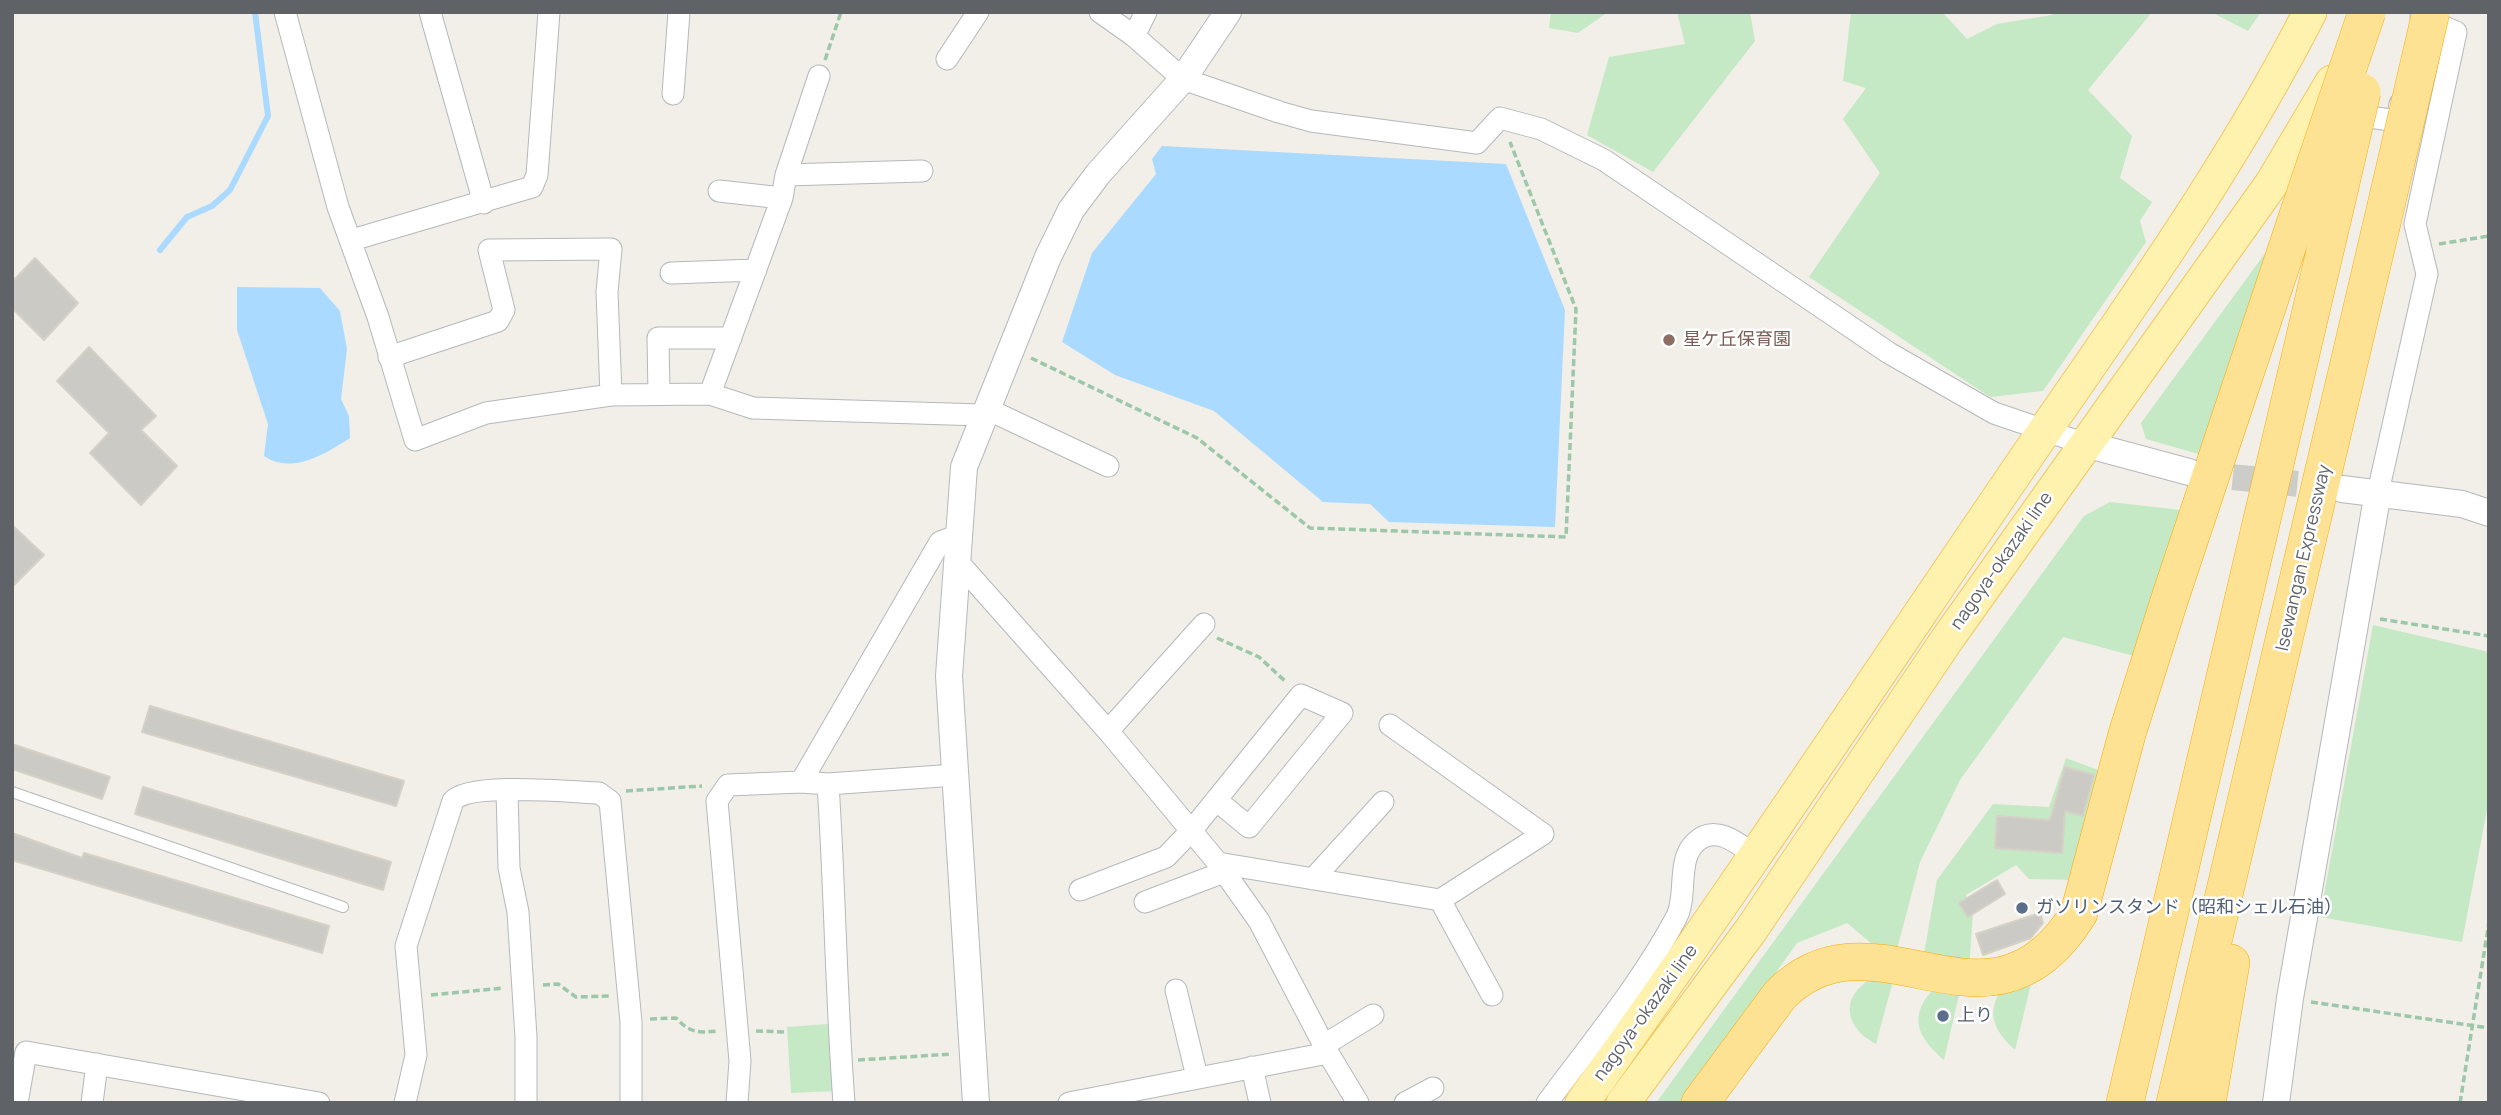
<!DOCTYPE html>
<meta charset="utf-8">
<style>
body{margin:0}
#map{position:relative;width:2501px;height:1115px;overflow:hidden;background:#f1efe8;font-family:Manrope,sans-serif}
canvas{display:block}
.frame{position:absolute;inset:0;border:14px solid #5f6368;pointer-events:none}
</style>
<div id="map">
<canvas width="2501" height="1115"></canvas>
<div class="frame"></div>
</div>
<script>
const c = document.querySelector('canvas').getContext('2d');
c.lineJoin = 'round';
function paint(path, color) { c.fillStyle = color; c.fill(path, 'evenodd'); }
function trace(path, color, width, dash) { c.strokeStyle = color; c.lineWidth = width; c.lineCap = dash ? 'butt' : 'round'; c.setLineDash(dash || []); c.stroke(path); }
function drawText(font, color, halo, rows, align = 'center') {
  c.font = font + ' Manrope,"Noto Sans JP",sans-serif'; c.lineWidth = 5; c.setLineDash([]); c.textBaseline = 'middle'; c.strokeStyle = halo; c.fillStyle = color; for (const [text, x, y, turn = 0] of rows) {
    c.save(); c.translate(x, y); c.rotate((+turn || 0) * Math.PI / 180); c.textAlign = isNaN(turn) ? turn : align; if (halo) c.strokeText(text, 0, 0); c.fillText(text, 0, 0); c.restore();
  }
}
const green = new Path2D(`
 M1551 12H1608L1578 33 1549 28Z
 M1677 12H1750L1755 41 1653 172 1587 135 1609 57 1685 44Z
 M1851 12H1942L1967 39 1997 24 2052 15 2053 12H2152L2088 90 2132 136 2120 178 2152 202 2140 221 2146 242 2043 391 1990 397 1809 277 1880 173 1843 119 1866 88 1843 81Z
 M2211 12H2261L2248 31Z
 M2274 241 2202 455 2146 439 2141 423Z
 M2110 502 2181 510 2134 656 2063 637 1960 780 1920 862 1897 949 1871 943 1847 923 1797 943 1683 1103H1656L2084 516Z
 M2373 625 2489 652V799L2462 942 2320 917Z
 M2066 758 2103 772 2079 880 2029 879 2016 865 1966 895 1973 913 1969 969 1923 959 1937 880 1993 804 2049 807Z
 M1879 975 1894 977 1876 1044C1840 1025 1841 991 1879 975Z
 M2027 982 2031 984 2015 1050C1992 1029 1985 1010 2005 985Z
 M1961 986 1944 1060C1927 1045 1910 1027 1923 1003 1926 997 1932 990 1939 988 1945 986 1954 987 1961 986Z
 M829 1024 834 1091 791 1093 787 1027Z`);
const water = new Path2D(`
 M1162 146 1506 164 1565 310 1555 527 1389 522 1370 504 1323 502 1214 411 1115 375 1062 342 1092 253 1156 174 1152 159Z
 M237 287 320 288 340 311 347 349 341 399 349 416 350 438C325 454 292 475 264 456L268 424 237 330Z`);
const stream = new Path2D(`
 M160 250 187 217 212 206 230 190 268 116 255 12`);
const building = new Path2D(`
 M35 258 78 303 44 340 12 308V282Z
 M89 347 156 416 141 430 177 466 141 505 90 453 109 433 57 381Z
 M12 525 44 555 12 587Z
 M150 706 404 781 396 806 142 732Z
 M12 744 110 777 102 799 12 769Z
 M2065 767 2094 775 2083 816 2065 811 2062 853 1995 848 1997 816 2050 820Z
 M143 787 391 862 383 890 135 814Z
 M12 833 82 858 84 853 329 926 322 953 12 860Z
 M1997 880 2005 894 1968 917 1959 903Z
 M2040 913 2043 923 2031 938 1983 955 1976 934Z`);
const tertiaryTunnel = new Path2D(`
 M2194 473 2337 488`);
const path = new Path2D(`
 M825 60 841 12
 M2439 244 2489 236
 M1031 358 1197 438 1310 528 1566 537 1576 309 1510 142
 M2380 619 2489 636
 M1217 638 1259 657 1286 682
 M626 791 702 786
 M543 985 558 984 576 997 611 996
 M431 995 504 988
 M2311 1002 2489 1028
 M650 1019 676 1018C690 1033 698 1033 717 1031
 M756 1031 787 1032
 M858 1060 952 1054
 M2460 1103 2489 922`);
const service = new Path2D(`
 M12 792 343 907`);
const minor = new Path2D(`
 M285 12 338 207 378 317 415 440 486 413 611 395 710 394 753 408 982 415
 M430 12 484 203
 M1100 12 1134 36 1183 79 1279 112 1311 121 1477 143 1500 118 1541 129 1604 160 1889 353 1994 413 2085 444
 M1134 36 1146 12
 M947 59 978 12
 M673 94 679 12
 M2349 114 2397 121 2400 104
 M786 175 922 171
 M719 191 782 198
 M352 240 532 187 537 175 549 12
 M671 273 756 270
 M389 357 498 321 504 310 489 250 611 249 607 292 611 395
 M659 394 658 338H731
 M710 394 782 198 786 175 819 76
 M985 408 1108 466
 M2378 492 2427 274 2415 224 2456 32 2421 17
 M958 562 1108 731 1218 863 1259 921 1328 1053 1358 1103
 M1108 731 1204 624
 M801 782 940 542 959 535
 M828 784C835 890 836 996 844 1103
 M507 791 509 868 518 912 526 1037V1103
 M1218 863 1440 900 1543 834 1390 725
 M1313 879 1383 802
 M1080 890 1166 857 1191 831 1301 695 1342 713 1249 827 1216 800
 M1440 900 1492 995
 M1145 902 1224 872
 M1176 990 1197 1077
 M1324 1045 1373 1015
 M1252 1067 1260 1103
 M17 1103 26 1052 319 1103
 M92 1103 97 1064
 M405 1103 416 1055 406 946 453 801C469 782 571 792 599 793L610 801 631 1022V1103
 M737 1103 740 1061 717 801 728 785 801 782 828 784 955 775
 M1069 1103 1328 1053
 M1405 1103 1433 1088
 M1547 1103C1591 1043 1641 984 1676 918 1688 897 1676 859 1696 842 1716 823 1740 845 1757 857`);
const tertiary = new Path2D(`
 M2085 444 2189 472
 M2342 489 2462 504 2489 513
 M976 1103 949 676 964 467 1048 257 1071 210 1098 174 1183 79 1228 12
 M2276 1103 2290 998 2378 492`);
const primary = new Path2D(`
 M1582 1103C1728 899 1867 691 2008 484 2113 330 2225 179 2310 12
 M1623 1103 1751 930 1948 638 2272 183 2332 82`);
const motorway = new Path2D(`
 M1700 1103 1780 995C1876 898 1989 1059 2079 913L2127 734 2170 598 2299 212
 M2125 1103 2333 217
 M2175 1103 2381 227
 M2207 1103 2231 963`);
const motorwayBridge = new Path2D(`
 M2299 212 2367 12
 M2333 217 2362 92
 M2381 227 2431 12`);
const markers = [
 [1669,340,7,"#8d6e63"],
 [2022,908,7,"#5c6f8a"],
 [1943,1016,7,"#5c6f8a"]
];
const educationNames = [
 ["星ケ丘保育園",1683,340]
];
const streetNames = [
 ["Isewangan Expressway",2304,558,-77],
 ["nagoya-okazaki line",2002,561,-55],
 ["nagoya-okazaki line",1646,1013,-54]
];
const serviceNames = [
 ["ガソリンスタンド（昭和シェル石油）",2036,908],
 ["上り",1957,1016]
];
paint(green, '#c5e8c5');
paint(water, '#aadaff');
trace(stream, '#aadaff', 6);
paint(building, '#cccac5');
trace(building, '#d6d1c6', 2);
trace(tertiaryTunnel, '#ccccc8', 26, [26, 13]);
trace(service, '#b5b8bc', 12);
trace(minor, '#b5b8bc', 23);
trace(tertiary, '#b5b8bc', 28);
trace(primary, '#f2c960', 35);
trace(motorway, '#f9ab00', 38);
trace(path, '#9cc7a9', 3.5, [7, 3.5]);
trace(service, '#fff', 10);
trace(minor, '#fff', 21);
trace(tertiary, '#fff', 26);
trace(primary, '#fff2af', 33);
trace(motorway, '#fde293', 37);
trace(motorwayBridge, '#f9ab00', 38, []);
trace(motorwayBridge, '#fde293', 37);
for (const [x, y, r, color] of markers) { const dot = new Path2D(); dot.arc(x, y, r, 0, 2 * Math.PI); c.fillStyle = color; c.fill(dot); trace(dot, '#fff', 2.5); }
drawText('18px', '#785e54', '#fff', educationNames, 'left');
drawText('18px', '#5f6368', '#fff', streetNames);
drawText('18px', '#4e5e75', '#fff', serviceNames, 'left');
</script>
